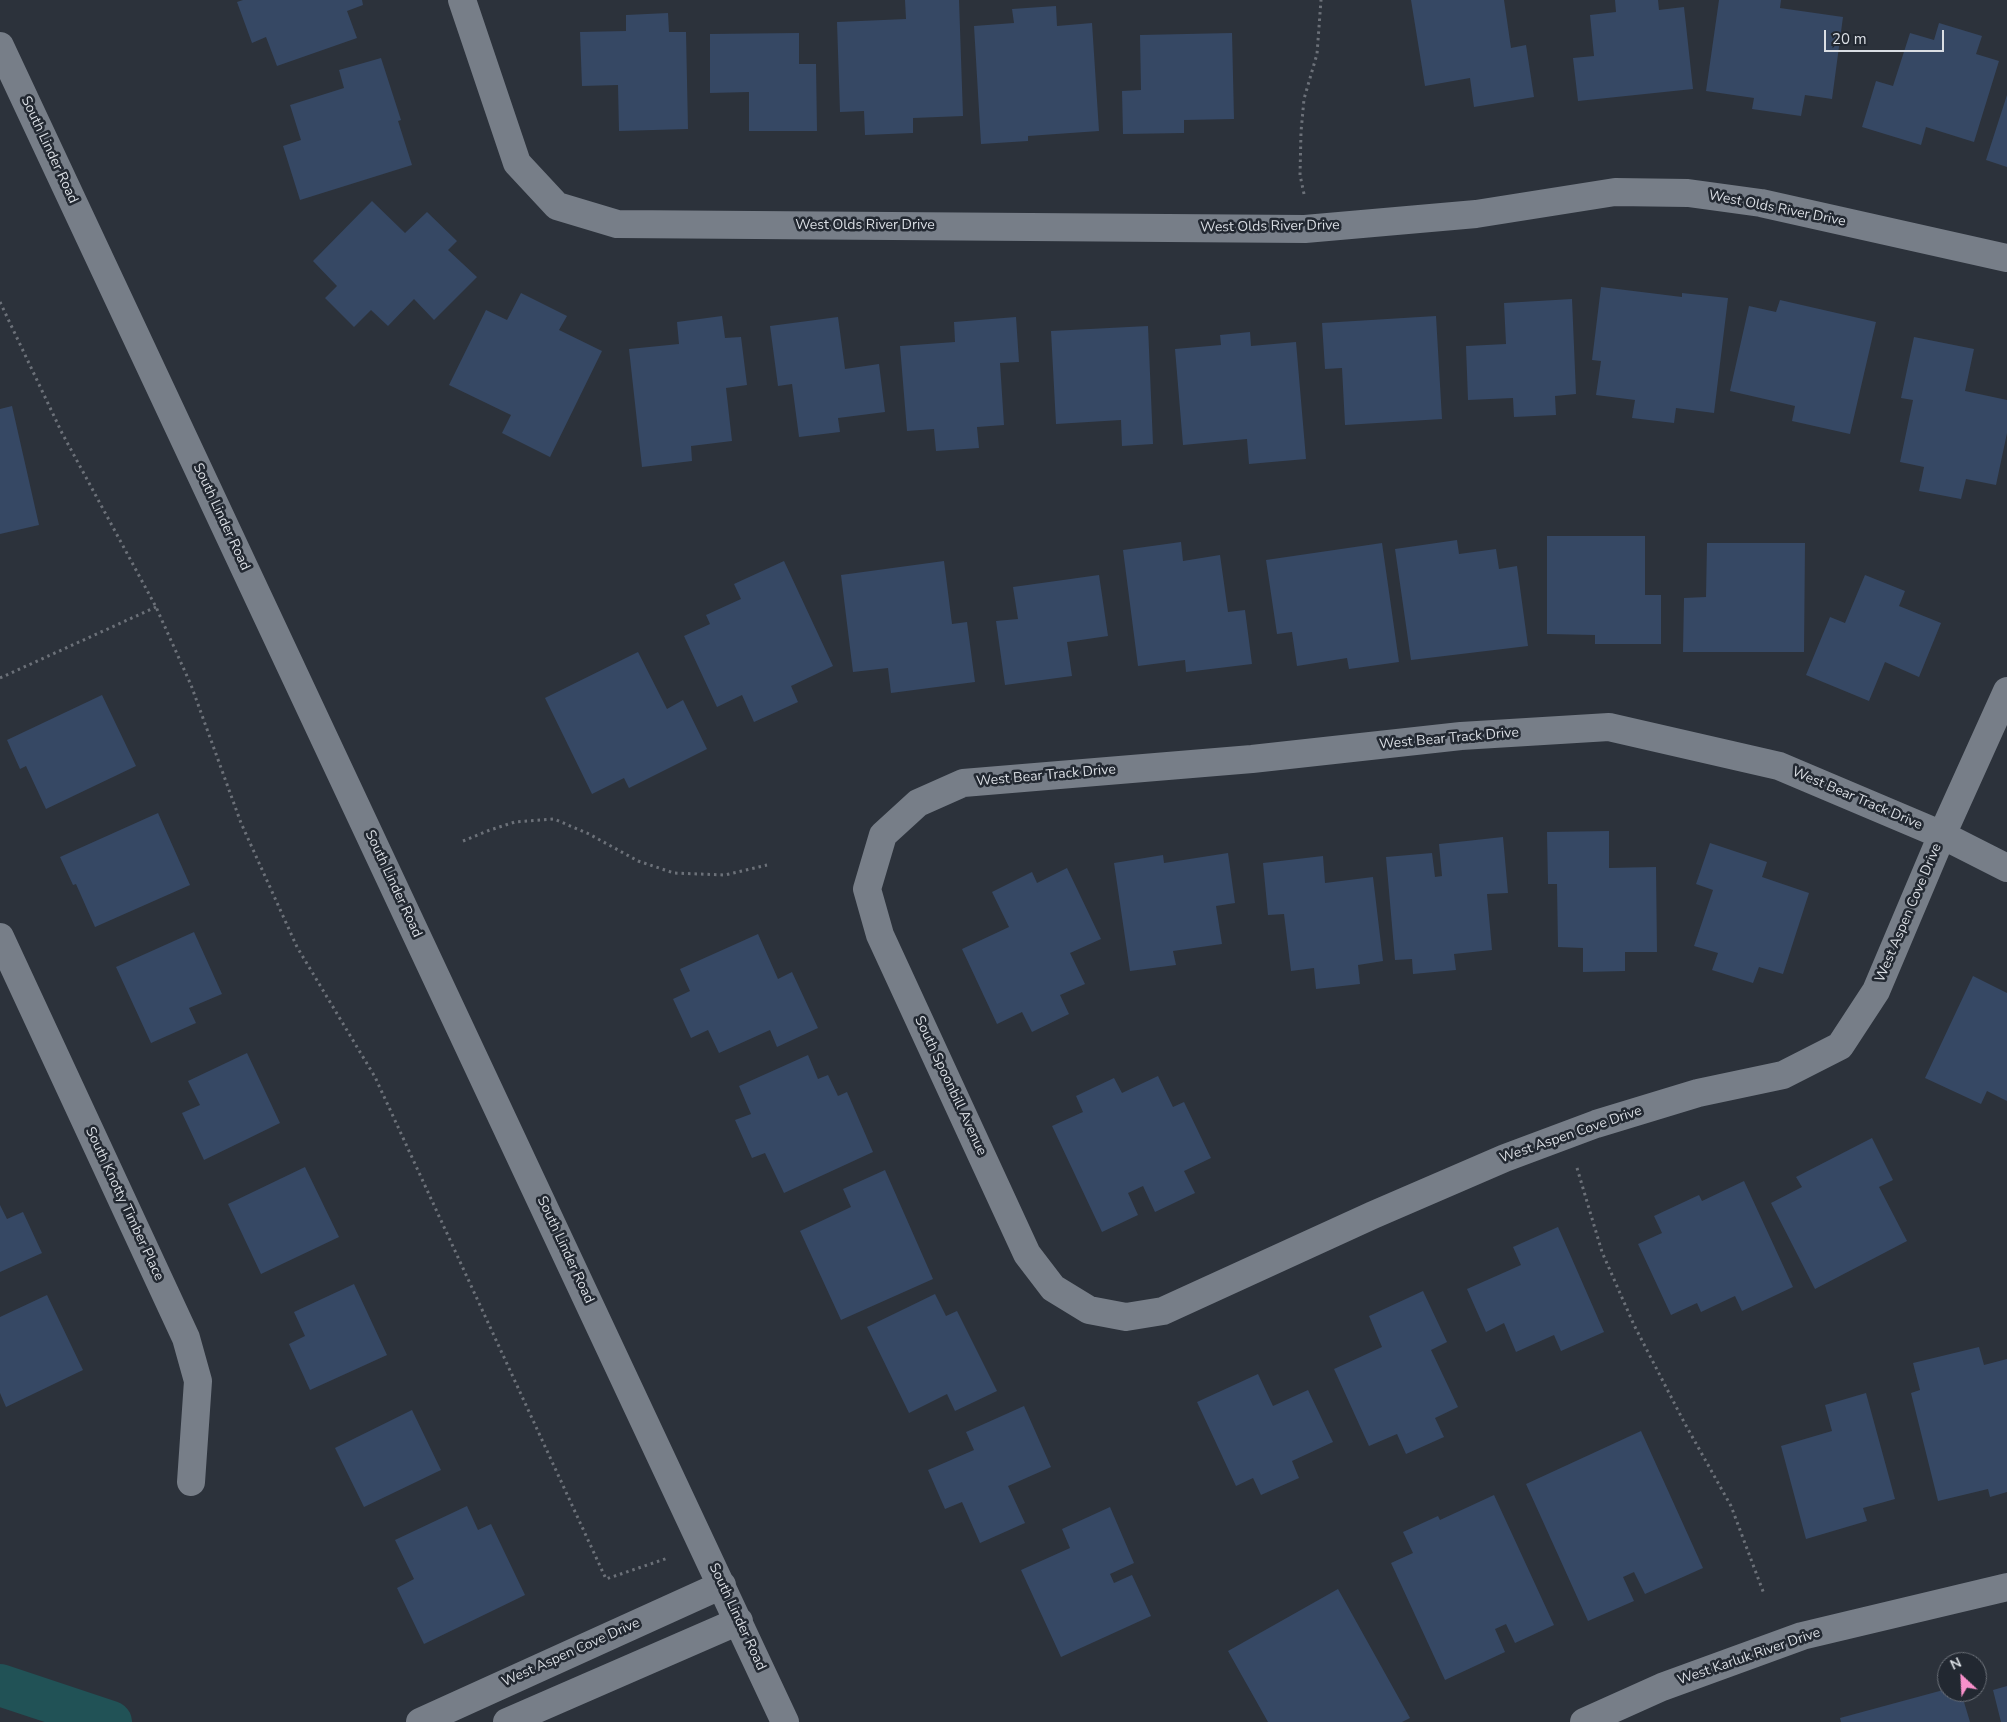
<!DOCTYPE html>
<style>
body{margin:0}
#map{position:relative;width:2007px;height:1722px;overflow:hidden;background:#2c323b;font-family:"Nunito Sans",sans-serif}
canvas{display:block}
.north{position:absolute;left:1937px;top:1652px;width:50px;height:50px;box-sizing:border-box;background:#222831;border:1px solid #6c7179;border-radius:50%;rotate:335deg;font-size:14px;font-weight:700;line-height:20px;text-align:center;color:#dadee4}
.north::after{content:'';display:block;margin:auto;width:18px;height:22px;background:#f890cb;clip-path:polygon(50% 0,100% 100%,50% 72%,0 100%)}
.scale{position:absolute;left:1824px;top:30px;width:120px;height:22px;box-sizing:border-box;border:2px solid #dadee4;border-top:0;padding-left:6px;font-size:15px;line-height:18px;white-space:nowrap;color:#dadee4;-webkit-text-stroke:4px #222831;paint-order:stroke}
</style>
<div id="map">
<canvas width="2007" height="1722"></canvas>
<div class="north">N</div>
<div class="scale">20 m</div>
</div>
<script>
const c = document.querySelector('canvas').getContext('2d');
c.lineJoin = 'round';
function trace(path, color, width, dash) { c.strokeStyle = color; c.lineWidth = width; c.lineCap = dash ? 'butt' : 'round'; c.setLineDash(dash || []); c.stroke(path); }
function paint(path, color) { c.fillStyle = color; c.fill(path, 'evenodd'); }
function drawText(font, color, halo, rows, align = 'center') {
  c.font = font + ' "Nunito Sans",sans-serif'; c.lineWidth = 5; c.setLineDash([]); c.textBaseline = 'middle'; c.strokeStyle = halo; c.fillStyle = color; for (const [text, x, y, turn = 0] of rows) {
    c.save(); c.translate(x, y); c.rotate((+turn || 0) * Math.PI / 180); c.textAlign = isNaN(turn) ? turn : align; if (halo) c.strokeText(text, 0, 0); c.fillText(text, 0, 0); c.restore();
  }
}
const canal = new Path2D(`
 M0 1685 111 1722`);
const building = new Path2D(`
 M243 0H362L363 5 347 11 357 38 277 66 266 37 252 43 237 2Z
 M905 0H959L963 116 913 118V133L865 135 864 111 840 112 837 22 906 19Z
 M1411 0H1504L1511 48 1526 45 1534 97 1474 107 1470 78 1425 86Z
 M1615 0H1658L1659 10 1684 7 1693 89 1578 101 1573 58 1594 56 1590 15 1616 12Z
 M1719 0H1781L1780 8 1843 17 1832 99 1805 95 1801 116 1752 109 1754 98 1706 91Z
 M1056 6 1057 26 1092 23 1099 131 1028 136V141L981 144 974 26 1014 23 1012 9Z
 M668 13 669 32H686L688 129 619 131 618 85 582 86 580 32 626 31V15Z
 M1939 23 1982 36 1976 54 1999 61 1974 142 1926 127 1921 145 1862 127 1876 81 1893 86 1910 33 1934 40Z
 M799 33V64H816L817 131H749V92L710 93V34Z
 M1232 33 1234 119 1184 120V133L1123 134 1122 91 1141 90 1140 35Z
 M381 58 401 120 398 121 412 165 300 200 283 146 301 140 290 105 344 88 339 70Z
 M2007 95V167L1986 160Z
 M372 201 405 233 427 212 457 241 448 250 477 277 434 320 414 299 388 326 371 310 354 327 325 298 337 286 313 261Z
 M1601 287 1682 297V293L1728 298 1714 413 1676 408 1674 423 1632 418 1635 400 1596 395 1601 361 1592 360Z
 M521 293 567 316 559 330 602 351 550 457 502 433 511 415 449 385 486 310 507 320Z
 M1572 299 1576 394 1555 396 1556 415 1514 417 1513 398 1468 400 1466 346 1506 344 1504 303Z
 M1780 300 1876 322 1850 434 1792 421 1795 406 1730 391 1749 306 1776 312Z
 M722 316 725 338 741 337 747 385 726 388 732 441 691 446 692 461 642 467 629 349 679 344 677 322Z
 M1436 316 1442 419 1345 425 1342 368 1325 369 1322 323Z
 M838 317 845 369 879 364 885 412 838 418 840 432 799 437 792 384 778 386 770 326Z
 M1016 317 1019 362 1000 363 1004 425 977 427 979 448 936 451 934 429 907 431 900 346 955 342 954 322Z
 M1148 326 1153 444 1122 446 1121 420 1056 424 1051 331Z
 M1250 332 1251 346 1296 342 1306 459 1249 464 1247 439 1183 445 1175 349 1221 345 1220 335Z
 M1914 337 1974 349 1965 391 2007 400V433L1996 485 1966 479 1961 499 1919 491 1924 467 1900 462 1913 400 1901 398Z
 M12 406 39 525 0 534V409Z
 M1547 536H1645V595H1661V644H1595V635L1547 634Z
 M1457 540 1459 554 1496 549 1499 569 1517 566 1528 646 1411 660 1395 549Z
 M1181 542 1183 561 1220 555 1228 612 1245 610 1252 664 1186 672 1185 660 1138 666 1123 550Z
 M1382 543 1399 662 1349 669 1347 658 1297 666 1292 632 1277 634 1266 560Z
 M1707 543H1805L1804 652H1683L1684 598 1706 597Z
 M784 561 833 666 791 686 798 702 754 722 742 695 717 707 684 636 710 624 706 615 741 599 734 584Z
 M944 561 952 624 967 622 975 682 891 693 888 668 853 672 841 575Z
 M1099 575 1108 636 1067 642 1072 676 1005 685 996 621 1018 619 1013 587Z
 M1865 575 1905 591 1899 606 1941 623 1919 677 1885 662 1869 701 1806 675 1830 617 1845 623Z
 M638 652 667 709 683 700 707 749 629 788 624 778 592 794 545 698Z
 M102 695 136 766 46 809 26 766 20 769 7 740Z
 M158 813 190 885 95 927 76 884 73 885 60 857Z
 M1609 831V868L1656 867 1657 952H1625V971L1583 972V948L1558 947 1557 884H1548L1547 832Z
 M1503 837 1508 893 1487 894 1492 950 1454 954 1456 970 1413 974 1412 959 1395 960 1386 857 1432 853 1435 877 1442 876 1439 844Z
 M1710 843 1767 862 1762 877 1809 893 1783 974 1759 967 1753 983 1712 970 1718 953 1694 946 1713 890 1696 884Z
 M1228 853 1235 903 1216 906 1222 944 1173 951 1176 965 1130 971 1114 863 1163 855 1164 863Z
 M1323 856 1325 883 1373 877 1383 961 1358 965 1360 984 1316 989 1314 968 1291 971 1284 914 1268 915 1263 863Z
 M1067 868 1101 939 1070 953 1085 984 1060 995 1069 1014 1032 1032 1022 1012 997 1024 962 949 1009 927 992 892 1032 872 1037 883Z
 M194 932 222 994 189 1008 196 1023 151 1043 116 967Z
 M758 934 778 979 792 972 818 1028 777 1047 770 1030 719 1053 708 1030 691 1038 673 999 690 991 680 969Z
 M1973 976 2007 993V1101L1987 1091 1981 1104 1925 1078Z
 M247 1053 280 1123 204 1160 182 1113 200 1105 188 1081Z
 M808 1055 818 1079 828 1075 838 1096 847 1092 873 1152 784 1193 765 1153 752 1158 735 1120 751 1114 739 1086Z
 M1158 1076 1173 1107 1184 1102 1211 1158 1184 1171 1195 1193 1155 1212 1143 1186 1128 1193 1138 1215 1102 1232 1052 1126 1083 1112 1076 1096 1114 1078 1122 1093Z
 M1872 1138 1893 1180 1879 1187 1907 1241 1815 1289 1771 1203 1802 1187 1796 1177Z
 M305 1167 339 1237 261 1274 228 1204Z
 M885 1170 933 1279 841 1320 800 1231 851 1207 843 1189Z
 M1744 1181 1793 1287 1742 1311 1735 1296 1701 1312 1697 1303 1671 1315 1638 1244 1662 1233 1654 1216 1699 1195 1702 1201Z
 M0 1205 7 1219 23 1212 42 1253 0 1272Z
 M1558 1227 1604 1332 1561 1351 1554 1335 1516 1352 1504 1323 1486 1332 1467 1289 1521 1265 1513 1247Z
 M354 1284 387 1355 310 1390 289 1344 305 1336 294 1312Z
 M1423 1291 1447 1342 1431 1350 1458 1407 1435 1418 1444 1437 1406 1454 1397 1434 1369 1446 1334 1369 1382 1347 1369 1316Z
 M935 1294 946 1316 957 1311 997 1391 955 1411 947 1394 909 1413 867 1327Z
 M47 1295 83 1370 6 1407 0 1393V1317Z
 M1979 1347 1984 1365 2007 1359V1492L1990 1497 1988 1489 1938 1501 1911 1393 1920 1390 1913 1363Z
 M1258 1374 1273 1406 1308 1390 1333 1442 1292 1461 1299 1478 1261 1495 1253 1478 1236 1486 1197 1402Z
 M1866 1393 1895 1499 1863 1508 1867 1521 1806 1539 1781 1446 1832 1431 1825 1405Z
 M1024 1406 1051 1467 1008 1486 1025 1523 980 1543 962 1502 945 1509 928 1470 974 1450 966 1432Z
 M412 1410 441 1470 364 1507 335 1448Z
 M1641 1431 1703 1568 1645 1594 1634 1572 1623 1577 1634 1601 1588 1621 1526 1484Z
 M1494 1495 1554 1625 1515 1643 1506 1624 1495 1629 1505 1652 1445 1680 1391 1563 1413 1553 1403 1532 1438 1516 1440 1520Z
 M467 1506 478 1530 491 1524 525 1595 424 1644 397 1588 414 1579 395 1540Z
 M1110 1507 1134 1563 1110 1574 1114 1583 1132 1575 1151 1616 1061 1657 1021 1570 1070 1548 1062 1529Z
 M1338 1589 1410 1718 1402 1722H1268L1228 1651Z
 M2007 1686V1722H2001L1993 1690Z
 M1947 1689V1692H1961L1970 1722H1841L1840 1718Z`);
const path = new Path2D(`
 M1304 194 1300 175 1301 132 1304 99 1317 54 1321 0
 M0 302 62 433 156 607 191 685 241 823 297 947 375 1077 606 1579 668 1558
 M0 678 156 607
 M463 841 490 830 515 822 554 819 589 834 638 861 674 873 725 875 767 865
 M1577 1168 1602 1252 1634 1325 1684 1422 1731 1506 1764 1594`);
const minor = new Path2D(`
 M462 0 517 163 557 206 617 224 1305 229 1476 214 1615 192 1688 193 1761 203 2007 258
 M0 46 785 1722
 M2007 691 1942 835 1876 991 1840 1046 1783 1075 1698 1093 1596 1124 1505 1158 1373 1215 1163 1311 1126 1317 1089 1310 1053 1288 1027 1254 880 935 867 889 883 835 918 803 963 783 1252 759 1461 736 1609 727 1779 766 1942 835 2007 868
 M0 937 186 1338 198 1381 191 1482
 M420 1722 722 1585
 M507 1722 739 1621
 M1584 1722 1662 1687 1802 1636 2007 1587`);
const streetNames = [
 ["South Linder Road",49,150,65],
 ["West Olds River Drive",1777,209,11],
 ["West Olds River Drive",865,226],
 ["West Olds River Drive",1270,227,-1],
 ["South Linder Road",221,517,65],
 ["West Bear Track Drive",1449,739,-5],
 ["West Bear Track Drive",1046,776,-5],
 ["West Bear Track Drive",1857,799,23],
 ["South Linder Road",393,884,65],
 ["West Aspen Cove Drive",1909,913,-67],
 ["South Spoonbill Avenue",950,1086,65],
 ["West Aspen Cove Drive",1571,1135,-19],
 ["South Knotty Timber Place",124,1204,65],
 ["South Linder Road",565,1250,65],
 ["South Linder Road",737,1617,65],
 ["West Aspen Cove Drive",571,1653,-24],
 ["West Karluk River Drive",1749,1657,-19]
];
trace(canal, '#215256', 42);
paint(building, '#364864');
trace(path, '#6c7179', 3, [2.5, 4]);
trace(minor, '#777e88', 28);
drawText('14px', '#dadee4', '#222831', streetNames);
</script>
